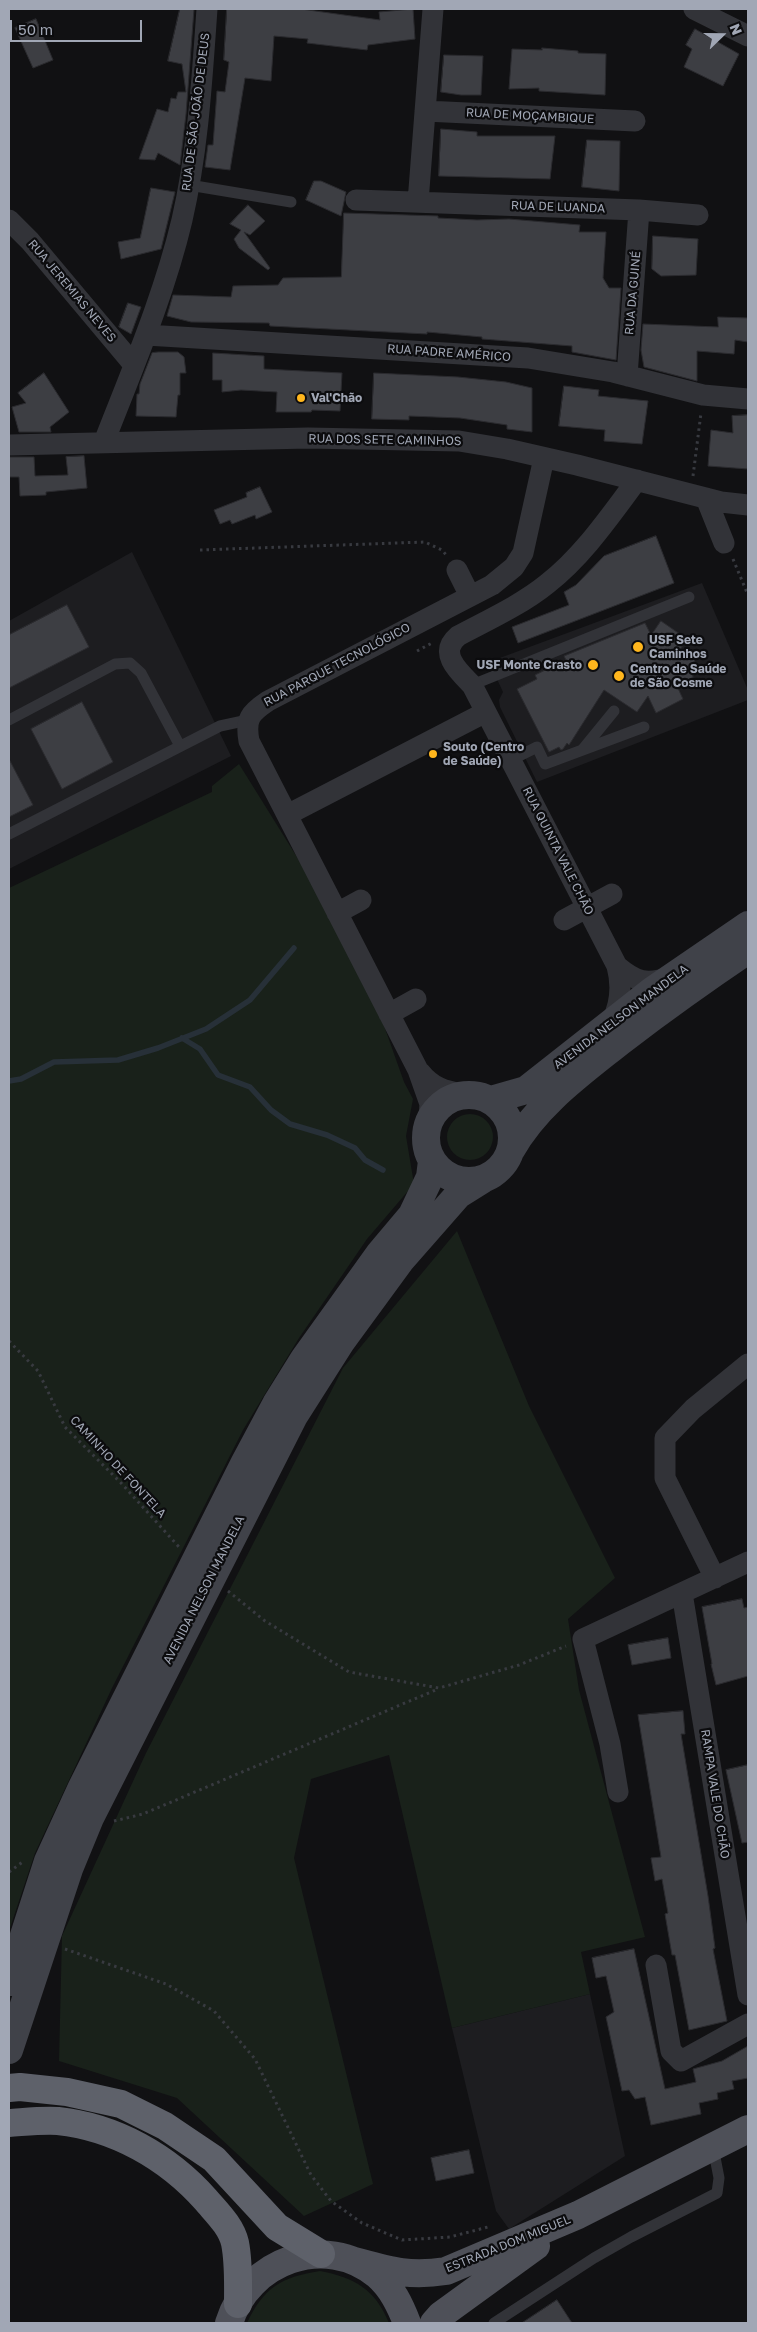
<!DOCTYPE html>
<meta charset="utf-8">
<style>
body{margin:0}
#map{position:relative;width:757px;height:2332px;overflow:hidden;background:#111113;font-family:"Golos Text",sans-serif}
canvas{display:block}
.frame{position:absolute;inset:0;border:10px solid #a1a7b5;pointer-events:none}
.north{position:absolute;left:697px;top:10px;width:50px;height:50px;-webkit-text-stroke:4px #0c0c0e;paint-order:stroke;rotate:68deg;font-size:14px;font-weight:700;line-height:20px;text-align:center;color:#a1a7b5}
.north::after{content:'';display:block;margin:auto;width:18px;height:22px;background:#a1a7b5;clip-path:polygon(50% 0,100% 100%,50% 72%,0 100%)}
.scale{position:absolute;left:10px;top:20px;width:132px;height:22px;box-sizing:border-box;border:2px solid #a1a7b5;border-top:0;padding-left:6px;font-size:15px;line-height:18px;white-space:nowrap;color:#a1a7b5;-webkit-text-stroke:4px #0c0c0e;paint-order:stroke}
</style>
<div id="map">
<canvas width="757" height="2332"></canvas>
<div class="frame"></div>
<div class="north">N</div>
<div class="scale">50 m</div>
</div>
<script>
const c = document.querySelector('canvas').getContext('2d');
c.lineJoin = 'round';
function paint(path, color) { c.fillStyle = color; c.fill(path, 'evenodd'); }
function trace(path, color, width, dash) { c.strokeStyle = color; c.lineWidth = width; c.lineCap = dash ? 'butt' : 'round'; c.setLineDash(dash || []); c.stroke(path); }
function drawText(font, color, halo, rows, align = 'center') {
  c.font = font + ' "Golos Text",sans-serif'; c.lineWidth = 4.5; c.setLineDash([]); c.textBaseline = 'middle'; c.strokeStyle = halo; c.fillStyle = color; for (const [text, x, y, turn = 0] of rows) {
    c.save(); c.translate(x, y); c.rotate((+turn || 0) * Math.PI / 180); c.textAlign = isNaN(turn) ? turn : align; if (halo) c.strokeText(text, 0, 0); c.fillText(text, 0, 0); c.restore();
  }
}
const built = new Path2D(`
 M132 552 231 756 9 869V621Z
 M702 583 748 690V700L537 782 500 707 499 700 503 692 489 662Z
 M590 1994 625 2156 509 2229 496 2211 452 2028Z`);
const green = new Path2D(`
 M239 764 338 923 382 1020 404 1082 413 1099 406 1136 414 1184 367 1239 299 1338 243 1430 112 1688 35 1853 9 1931V888L212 792V786Z
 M447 1137a23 23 0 1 1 46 0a23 23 0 1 1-46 0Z
 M457 1231 529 1406 615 1578 568 1619 579 1690 645 1937 581 1952 590 1994 452 2028 389 1755 311 1779 294 1858 373 2184 304 2216 177 2098 59 2061 62 1936 146 1753 343 1368Z
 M320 2271C355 2278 375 2289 389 2323H247C264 2287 282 2277 320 2271Z`);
const stream = new Path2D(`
 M182 1038 200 1049 218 1075 250 1087 271 1110 290 1124 327 1135 355 1148 365 1160 383 1170
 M9 1081 21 1079 54 1062 118 1060 158 1048 206 1029 250 1000 294 948`);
const building = new Path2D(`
 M180 9H194L186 114 180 165 158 153 155 160 139 159 157 109 168 112 171 98 176 99 178 92H186L182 64 168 61Z
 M227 9H301L380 20 379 12 413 9 415 39 368 45 367 50 307 43 308 39 274 36 271 81 245 78 230 170 205 167 208 145H213L217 91 225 92 229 62 224 60Z
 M36 19 53 60 33 68 15 28Z
 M695 29 739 54 723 86 684 67 692 49 686 45Z
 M542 48 578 51V53L606 54 605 95 539 91V88L509 89 512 49 542 50Z
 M444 55 483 56 481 95H461L441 92Z
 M441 129 477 132V136H555L550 179 439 176Z
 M587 140 620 141 619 191 582 187Z
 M314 181H321L346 192 341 216 306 200Z
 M151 188 175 192 161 249 121 259 118 242 140 238Z
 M248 205 265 221 250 235 244 232 270 268 268 270 239 248 234 239 241 230 230 224Z
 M344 213 438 216V218L477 220 509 219 580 225 579 232H606L603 278 609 288H621L616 360 572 352V346L482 339V337L427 332V334L270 326 269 323 191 322 167 316 173 295 231 297 233 286 278 285 283 278 341 277Z
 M653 236 698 239 696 275 661 276 652 269Z
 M128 303 141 307 131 334 119 327Z
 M718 317 748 318V342L735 340 734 354 697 351V381L644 367 641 350 643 324 718 327Z
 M158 352H178L184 357 186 373H180V395H178L176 417 136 416 137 394H139L140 384 152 353Z
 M213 353 264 356V369L342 373 340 411 312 410 311 412H276L277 392 241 390 222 392V380H213Z
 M44 373 69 412 50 427 51 432H19L12 407 26 403 18 393Z
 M374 373 458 377 506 382 532 388V432L507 429V425L460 418 409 416V420L372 419Z
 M564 386 599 390 598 396 648 401 642 444 604 441 605 430 559 426Z
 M748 415V469L708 466 711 430 733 433 732 416Z
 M84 456 87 488 46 492V495L20 496 19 477H9V457H34L35 476 68 475 66 457Z
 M260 487 272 512 256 519 255 515 232 524 230 520 220 524 214 510 247 497 246 493Z
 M656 536 674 583 518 643 512 627 569 605 564 592 576 585 604 556Z
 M67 605 89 647 9 688V635Z
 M661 621 687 639 677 654 695 655 692 686 676 684 683 699 656 713 648 696 637 712 604 690 569 745 567 743 563 749 561 750 559 747 549 752 517 689 537 679 535 675 566 660 564 656 569 654 645 623 651 635Z
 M82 702 113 762 62 789 31 729Z
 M9 759 33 805 9 817Z
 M742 1599 744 1608 748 1607V1676L716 1685 711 1664H712L702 1607Z
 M668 1638 671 1658 632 1665 628 1645Z
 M683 1711 685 1734H681L708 1896 715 1948 713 1949 727 2021 689 2030 675 1955H672L665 1914 668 1913 662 1879 655 1881 651 1858 661 1857 638 1715Z
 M748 1765V1842L742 1843 726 1770Z
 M634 1949 665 2089 696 2082 693 2069 722 2061 748 2046V2078L732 2081 734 2089 717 2093 718 2099 699 2103 701 2114 651 2125 645 2097 635 2099 629 2090 622 2091 606 2017 614 2012 606 1976 596 1978 592 1958Z
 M469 2150 474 2173 436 2181 431 2158Z
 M557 2300 572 2323H522Z`);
const path = new Path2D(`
 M693 476 701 413
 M200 550 425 542 442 550 447 556
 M733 559 748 595
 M417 651 432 643
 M9 1341 38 1371 65 1427 121 1483 179 1547
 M228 1591 265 1621 349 1672 439 1688 519 1665 566 1646
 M114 1821 143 1814 438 1689
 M9 1872 24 1861
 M65 1949 166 1984 214 2011 255 2059 311 2175 331 2201 362 2223 402 2240 450 2237 488 2227`);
const lane = new Path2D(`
 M189 185 291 202
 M472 685 689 597
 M9 720 115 664 130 663 141 673 180 746
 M583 749 614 711
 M511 760 537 747 545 764 644 727
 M9 834 220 726 248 720
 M494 2323 594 2258 631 2237 717 2193 719 2178 713 2147`);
const street = new Path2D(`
 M694 9 748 36
 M425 111 635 121
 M356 200 639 210 698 215
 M418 202 433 9
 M9 220 30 241 134 365
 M146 335 528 358 613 372 703 395 748 399
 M627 376 639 210
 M104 442C132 370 164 296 182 220 198 151 202 79 207 9
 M9 445 308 438 459 441 507 449 577 465 721 502 748 505
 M706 498 724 543
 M457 570 470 596
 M287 815 486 712
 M337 913 361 900
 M564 920 612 894
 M617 966C636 982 646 985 671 977
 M389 1014 416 999
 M612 1021C621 1003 622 985 617 966L472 685C458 671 438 653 458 636 488 620 521 605 547 584 583 556 610 516 637 480
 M420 1072C432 1087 444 1091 463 1094
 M429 1119 430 1104 418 1070 249 741C245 719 250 713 268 701L492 585 514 567 523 553 544 458
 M715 1578 665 1478V1438L693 1409 748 1364
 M682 1593 748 1995
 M618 1792 610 1744 583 1639 748 1562
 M656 1965 671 2051 681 2061 748 2024`);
const secondary = new Path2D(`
 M426 1138a43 43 0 1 1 86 0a43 43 0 1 1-86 0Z
 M491 1100 526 1090 653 990 748 925
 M511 1150C536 1105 581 1073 621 1041 663 1009 705 979 748 950
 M9 1982 48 1861 81 1789 245 1462 276 1404 304 1359 380 1253 412 1215 430 1177 432 1161
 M9 2050 69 1869 90 1818 294 1416 341 1342 401 1260 458 1195 482 1180`);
const primary = new Path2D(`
 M351 2260C388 2270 407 2277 446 2271L578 2215 748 2129
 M229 2323C248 2261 325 2232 377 2275 392 2288 400 2305 407 2323
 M434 2323 441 2315 536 2246`);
const highway = new Path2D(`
 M9 2088 20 2087 67 2092 121 2104 165 2126 214 2159 277 2227 321 2254
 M9 2123C25 2122 42 2120 58 2121 115 2127 168 2157 206 2200 217 2213 231 2226 235 2243 239 2263 238 2284 238 2304`);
const markers = [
 [301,398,5,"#ffb61d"],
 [638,647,6,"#ffb61d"],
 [593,665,6,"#ffb61d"],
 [619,676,6,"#ffb61d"],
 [433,754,5,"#ffb61d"]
];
const streetNames = [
 ["RUA DE SÃO JOÃO DE DEUS",196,112,-83],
 ["RUA DE MOÇAMBIQUE",530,116,3],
 ["RUA DE LUANDA",558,207,2],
 ["RUA JEREMIAS NEVES",72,291,50],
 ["RUA DA GUINÉ",633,293,-85],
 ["RUA PADRE AMÉRICO",449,353,4],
 ["RUA DOS SETE CAMINHOS",385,440,1],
 ["RUA PARQUE TECNOLÓGICO",337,665,-28],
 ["RUA QUINTA VALE CHÃO",558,851,63],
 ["AVENIDA NELSON MANDELA",621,1017,-37],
 ["CAMINHO DE FONTELA",118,1467,47],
 ["AVENIDA NELSON MANDELA",204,1590,-63],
 ["RAMPA VALE DO CHÃO",715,1794,81],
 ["ESTRADA DOM MIGUEL",508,2244,-22]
];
const poiNames = [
 ["Val'Chão",311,398],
 ["USF Sete",649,640],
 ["Caminhos",649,654],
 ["USF Monte Crasto",582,665,"right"],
 ["Centro de Saúde",630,669],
 ["de São Cosme",630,683],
 ["Souto (Centro",443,747],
 ["de Saúde)",443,761]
];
paint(built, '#1d1d20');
paint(green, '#19211a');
trace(stream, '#273038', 5.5);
paint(building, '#3d3e43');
trace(building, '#2b2b2f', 1);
trace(path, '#383a40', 3, [2.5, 4]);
trace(lane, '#323338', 11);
trace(street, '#323338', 21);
trace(secondary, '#404249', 28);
trace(primary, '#4e5058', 28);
trace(highway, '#5e616a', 28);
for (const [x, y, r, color] of markers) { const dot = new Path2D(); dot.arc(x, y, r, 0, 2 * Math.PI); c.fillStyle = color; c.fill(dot); trace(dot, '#0c0c0e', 2); }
drawText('12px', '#a1a7b5', '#0c0c0e', streetNames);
drawText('bold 12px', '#a1a7b5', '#0c0c0e', poiNames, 'left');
</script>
